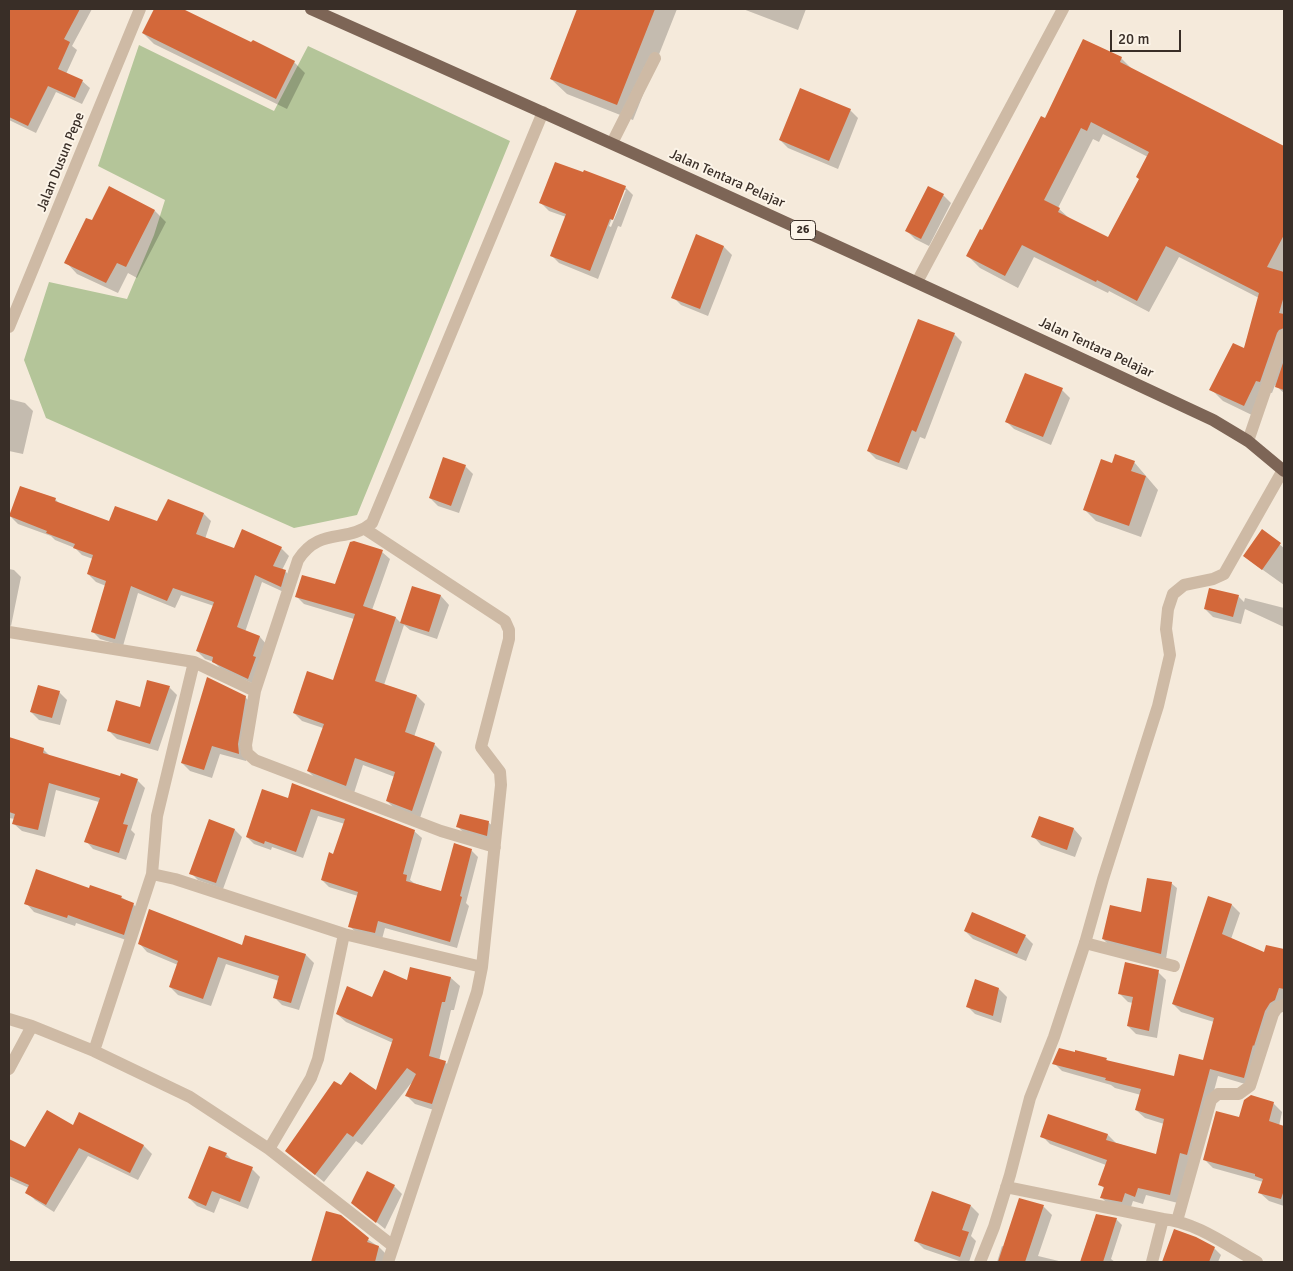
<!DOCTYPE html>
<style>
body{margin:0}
#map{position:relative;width:1293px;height:1271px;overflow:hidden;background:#f5eadb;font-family:Signika,sans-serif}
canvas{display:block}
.frame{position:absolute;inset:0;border:10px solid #392e27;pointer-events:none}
.scale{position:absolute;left:1110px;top:30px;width:71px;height:22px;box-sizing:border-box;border:2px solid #392e27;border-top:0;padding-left:6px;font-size:15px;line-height:18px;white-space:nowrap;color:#392e27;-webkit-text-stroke:4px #fcf4e8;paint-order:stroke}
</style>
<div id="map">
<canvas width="1293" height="1271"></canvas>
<div class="frame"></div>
<div class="scale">20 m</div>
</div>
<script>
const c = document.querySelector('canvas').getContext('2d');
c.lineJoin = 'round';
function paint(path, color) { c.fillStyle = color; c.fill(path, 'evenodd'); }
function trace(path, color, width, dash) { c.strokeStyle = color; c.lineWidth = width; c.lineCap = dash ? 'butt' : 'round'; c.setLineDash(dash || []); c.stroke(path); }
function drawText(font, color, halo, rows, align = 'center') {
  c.font = font + ' Signika,sans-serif'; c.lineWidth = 4; c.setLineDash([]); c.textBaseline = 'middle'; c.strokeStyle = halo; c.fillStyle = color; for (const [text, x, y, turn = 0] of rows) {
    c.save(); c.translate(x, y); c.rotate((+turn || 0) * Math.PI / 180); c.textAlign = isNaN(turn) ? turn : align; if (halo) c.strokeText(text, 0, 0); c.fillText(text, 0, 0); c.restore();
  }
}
const green = new Path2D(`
 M139 45 274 111 308 46 510 141 357 515 294 528 46 418 24 360 49 282 127 299 154 235 165 200 98 166Z`);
const shadow = new Path2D(`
 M54 9H92L72 46 77 50 66 74 82 81 90 88 82 104 56 92 36 133 9 120V42L10 39 9 38V11L45 27Z
 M155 9H181L252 44 294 62 305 73 287 109 154 44 143 33Z
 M579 9H677L633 120 567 94 551 79Z
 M743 9H806L798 30Z
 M1121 58 1133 70 1284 147V269L1282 273 1284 274V393L1275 385 1272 393 1268 392 1256 417 1223 401 1211 389 1244 349 1259 298 1179 257 1149 312 1109 291 1108 293 1034 257 1018 288 980 268 968 256 1046 119ZM1103 134 1148 157 1140 179 1109 239 1070 219 1058 208 1093 139 1099 142Z
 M850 110 858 118 838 169 788 148 780 140Z
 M625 187 633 195 621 227 618 226 598 279 559 263 551 255 566 217 549 211 541 203ZM623 190H626L611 227 609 226Z
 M929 188 943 195 951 203 929 246 915 239 907 231Z
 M155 211 166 222 137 278 128 273 118 293 77 274 66 262 92 222Z
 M696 236 724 247 732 255 708 316 681 305 673 297Z
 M954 334 962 342 925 439 920 437 907 470 876 459 868 451Z
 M1062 390 1070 398 1051 445 1014 429 1006 421Z
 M9 399 25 403 33 411 23 454 9 451Z
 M1134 462 1158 490 1141 537 1096 521 1084 509 1112 465Z
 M465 466 473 474 459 513 438 506 430 498Z
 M55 499 61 505 110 523H158L204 514 211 521 205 539 234 550 281 548 289 556 282 570 285 571 293 579 288 594 262 582 245 632 260 637 267 645 256 685 221 669 214 662 205 659 197 651 214 606 181 595 175 608 138 593 123 646 100 639 92 631 106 586 96 582 88 574 93 559 82 555 75 548 55 540 51 536 18 524 10 516Z
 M1262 531 1284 548V585L1249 560Z
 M382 552 390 559 372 610 396 618 401 623 413 587 441 596 449 605 437 639 410 630 404 625 384 685 417 696 425 704 414 737 434 744 442 752 420 818 395 809 387 801 395 777 363 765 354 793 316 779 308 771 323 728 302 721 294 713 334 681 354 619 304 604 296 596 336 586Z
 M9 569 14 570 21 577 11 626 9 625Z
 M1238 596 1244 602 1245 598 1284 608V627L1245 609 1241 624 1213 617 1205 609Z
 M169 687 177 695 158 751 117 739 109 731Z
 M59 692 67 700 60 725 39 720 31 712Z
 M245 697 253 705 246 752V761L220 754 212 778 190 771 182 763Z
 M9 738 43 749 50 756 121 777 137 780 145 788 131 830 135 834 126 860 93 849 86 841 99 802 56 790 45 837 22 831 14 824 15 819 9 818Z
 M289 799 414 831 422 838 410 880 414 883 442 893 471 850 478 857 466 903 469 906 457 948 385 928 382 939 357 933 349 926 358 896 329 887 322 880 334 855 345 824 318 816 303 858 272 847 271 850 254 844 247 837Z
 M1040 817 1074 829 1082 838 1075 857 1041 845 1033 836Z
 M210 821 235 830 242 837 223 889 198 880 191 873Z
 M488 822 497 830 495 843 466 835 458 827Z
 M1171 883 1177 888 1166 959 1108 944 1103 939 1142 913Z
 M90 889 121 897 133 904 141 912 132 942 76 923 75 926 34 912 26 903Z
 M1209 898 1232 905 1240 913 1231 939 1265 954 1267 947 1284 950V1004L1279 1011 1252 1086 1218 1076 1195 1162 1178 1203 1146 1195 1143 1204 1133 1201 1130 1210 1110 1206 1102 1198 1105 1189 1100 1184 1106 1165 1050 1144 1042 1136 1049 1115 1108 1135 1116 1143 1157 1156 1164 1124 1145 1118 1136 1110 1141 1095 1115 1088 1111 1085 1062 1071 1054 1063 1106 1059 1108 1061 1175 1078 1204 1061 1214 1022 1181 1012 1173 1004Z
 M965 931 1025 936 1033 944 1026 961 973 939Z
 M139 943 243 946 306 955 314 963 299 1010 282 1005 274 997 279 981 226 964 211 1006 178 995 170 987 178 965 147 952Z
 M1158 972 1166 980 1157 1038 1136 1034 1128 1026 1133 1003 1128 1002 1120 994Z
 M451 978 460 986 454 1010H451L439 1061 445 1062 454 1071 440 1112 415 1104 406 1095 412 1082 362 1145 356 1141 324 1182 286 1151 342 1087 377 1092 393 1043 346 1022 337 1014 408 982Z
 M999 989 1007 997 1001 1023 975 1014 967 1006Z
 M1273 1103 1282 1112 1279 1126 1284 1127V1206L1269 1201 1260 1193 1263 1182 1213 1168 1204 1159 1240 1119Z
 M73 1127 144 1146 152 1154 138 1180 88 1156 54 1212 35 1200 27 1192 29 1188 9 1179V1140L26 1148Z
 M226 1154 234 1162 252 1169 260 1177 248 1209 220 1198 214 1213 197 1206 189 1198Z
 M394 1186 402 1194 385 1229 352 1202Z
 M1020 1200 1044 1207 1052 1215 1038 1256 1063 1262H997L1002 1246 1005 1247Z
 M971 1206 979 1214 971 1236 976 1241 969 1262H962L924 1249 916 1241Z
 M327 1212 379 1247 387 1255 385 1262H312Z
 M1096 1215 1116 1219 1122 1225 1111 1259 1115 1262H1081Z
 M1175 1231 1214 1248 1221 1255 1218 1262H1163Z`);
const building = new Path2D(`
 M9 9H80L64 39 70 42 58 69 83 80 75 98 48 86 28 126 9 117Z
 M154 9H183L251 42 253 40 295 61 276 99 142 33Z
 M577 9H655L617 105 550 79Z
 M1083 39 1122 57 1120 62 1284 146V235L1267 267 1284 272V296L1279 313 1284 314V328L1279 330 1277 333 1260 382 1256 381 1244 406 1209 390 1233 343 1244 348 1259 293 1166 246 1137 301 1097 280 1096 282 1022 245 1005 276 966 256 980 229 982 230 1041 116 1045 118ZM1091 122 1149 152 1136 177 1139 179 1108 237 1058 212 1060 208 1044 200 1081 128 1087 131Z
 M800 88 851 109 829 161 779 140Z
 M555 162 583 172 584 170 626 186 613 220 610 219 590 271 550 256 566 214 539 203Z
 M109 186 155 210 126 267 117 263 106 283 64 263 86 218 92 220Z
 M928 186 944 194 921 239 905 231Z
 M696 234 724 246 700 309 671 298Z
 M918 319 955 333 916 432 912 430 899 463 867 451Z
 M1284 360V390L1275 387Z
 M1025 373 1063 388 1043 437 1005 422Z
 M1115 454 1135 461 1131 471 1146 476 1129 526 1083 510 1101 459 1112 463Z
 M443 457 466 465 451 506 429 498Z
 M20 486 56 498 55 501 109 521 115 506 157 521 168 499 204 513 196 534 234 548 242 529 282 547 273 566 286 570 281 587 255 575 237 627 260 636 253 656 256 657 248 679 212 662 213 657 196 651 214 602 173 588 167 601 131 586 115 639 91 632 106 581 87 574 93 555 73 548 75 544 46 533 47 531 9 516Z
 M1262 529 1281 543 1262 570 1243 556Z
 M354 541 383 550 363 606 396 617 375 681 417 695 405 732 435 743 412 811 386 801 395 772 355 758 346 786 307 771 324 724 293 713 307 671 333 680 355 614 295 597 302 575 335 584 350 542Z
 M412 586 441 595 429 632 400 623Z
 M1209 588 1239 595 1233 617 1204 609Z
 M207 677 246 696 238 744 239 754 212 746 204 770 181 763Z
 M147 680 170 686 150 744 107 731 116 700 140 707Z
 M38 685 60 691 52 718 30 712Z
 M9 737 44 748 43 753 120 776 121 773 138 779 123 824 128 825 119 853 84 842 100 798 49 783 38 830 12 824 15 814 9 812Z
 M292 783 415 830 403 874 407 875 406 881 441 891 454 843 472 849 460 896 462 897 450 942 378 921 375 933 348 927 358 892 321 880 329 852 333 854 345 819 311 809 296 852 265 841 264 844 246 837 262 789 288 798Z
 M460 814 489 821 487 836 456 827Z
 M1039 816 1074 828 1067 850 1031 837Z
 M209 819 235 829 216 883 189 874Z
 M36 869 89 888 90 885 122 896 121 898 134 903 124 935 68 915 67 918 24 904Z
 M1147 878 1172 882 1161 954 1102 939 1110 905 1141 912Z
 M1208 896 1232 904 1222 934 1264 952 1266 945 1284 949V989L1279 988 1275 1000 1270 1003 1265 1011 1254 1046 1253 1045 1244 1078 1210 1069 1187 1155 1180 1153 1170 1195 1138 1188 1135 1197 1125 1193 1122 1202 1100 1198 1104 1187 1098 1185 1107 1160 1040 1137 1048 1114 1108 1134 1106 1140 1156 1154 1164 1119 1135 1110 1141 1089 1105 1080 1106 1078 1052 1064 1059 1048 1075 1052V1050L1107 1058 1106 1060 1174 1076 1179 1054 1203 1060 1214 1018 1172 1004Z
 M149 909 242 945 245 935 306 954 291 1003 273 998 279 976 218 957 203 999 169 987 178 961 138 944Z
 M972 912 1026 935 1017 954 964 931Z
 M1125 962 1159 970 1149 1031 1127 1026 1133 997 1118 994Z
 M410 967 451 977 445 1002H442L429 1056 446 1061 432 1104 405 1096 416 1074 407 1068 353 1137 347 1133 315 1175 285 1151 334 1081 341 1085 350 1072 376 1090 393 1039 336 1014 347 986 372 997 384 970 407 980Z
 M975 979 999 988 993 1016 966 1007Z
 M1251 1095 1274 1102 1269 1121 1284 1126V1190L1281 1199 1258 1193 1263 1179 1255 1176V1174L1203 1160 1216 1111 1239 1117 1244 1100Z
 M47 1110 73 1125 79 1112 144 1145 130 1173 79 1148 46 1205 25 1193 29 1185 9 1176V1139L25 1147Z
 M209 1146 227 1153 225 1157 253 1167 240 1202 212 1191 206 1206 188 1198Z
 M367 1171 395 1185 376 1223 351 1203Z
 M932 1191 971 1205 962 1230 969 1232 960 1257 914 1241Z
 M1019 1198 1044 1205 1025 1262H998Z
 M326 1211 341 1215 369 1238 367 1242 379 1246 375 1262H311Z
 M1096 1214 1117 1218 1103 1262H1080Z
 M1174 1229 1196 1237 1215 1247 1209 1262H1162Z`);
const lane = new Path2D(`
 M612 143 655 58
 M1085 943 1174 966`);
const street = new Path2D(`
 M917 282 1063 9
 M9 327 140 9
 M1248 441 1284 336
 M365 529 505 621 509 630V639L481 747 500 772 501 785 482 967 477 992 388 1262
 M9 632 194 662 255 691 246 745 247 753 255 760 441 831 495 847
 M255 691 298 560C320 526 347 544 372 523L543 112
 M152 874 175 879 344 934 482 967
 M9 1019 32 1026 94 1051 190 1097 269 1149 393 1246
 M94 1051 152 874 157 816 194 662
 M9 1069 32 1026
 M269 1149 311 1078 318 1059 344 934
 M1006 1187 1163 1219
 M1177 1221 1211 1100 1218 1094H1239L1250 1086 1273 1014 1277 1008 1284 1005
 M980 1262 994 1227 1010 1175 1030 1098 1054 1037 1085 943 1103 879 1158 706 1170 655 1166 629 1168 609 1173 594 1184 585 1213 579 1224 574 1283 470
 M1152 1262 1163 1219C1196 1222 1228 1246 1257 1262`);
const primary = new Path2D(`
 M311 9C613 143 914 280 1213 420L1248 441 1284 471`);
const shields = [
 [803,230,25]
];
const shieldNames = [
 ["26",803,230]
];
const streetNames = [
 ["Jalan Dusun Pepe",61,162,-68],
 ["Jalan Tentara Pelajar",727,179,24],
 ["Jalan Tentara Pelajar",1096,348,25]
];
paint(green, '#b4c599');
paint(shadow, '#0003');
paint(building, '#d3683a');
trace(lane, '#cebaa5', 12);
trace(street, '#cebaa5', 12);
trace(primary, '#7d6556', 12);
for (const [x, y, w] of shields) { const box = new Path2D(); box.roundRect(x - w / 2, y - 9.5, w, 19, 4); c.fillStyle = '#fcf4e8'; c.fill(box); trace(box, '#392e27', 1); }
drawText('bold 12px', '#392e27', null, shieldNames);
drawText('14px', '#392e27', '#fcf4e8', streetNames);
</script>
